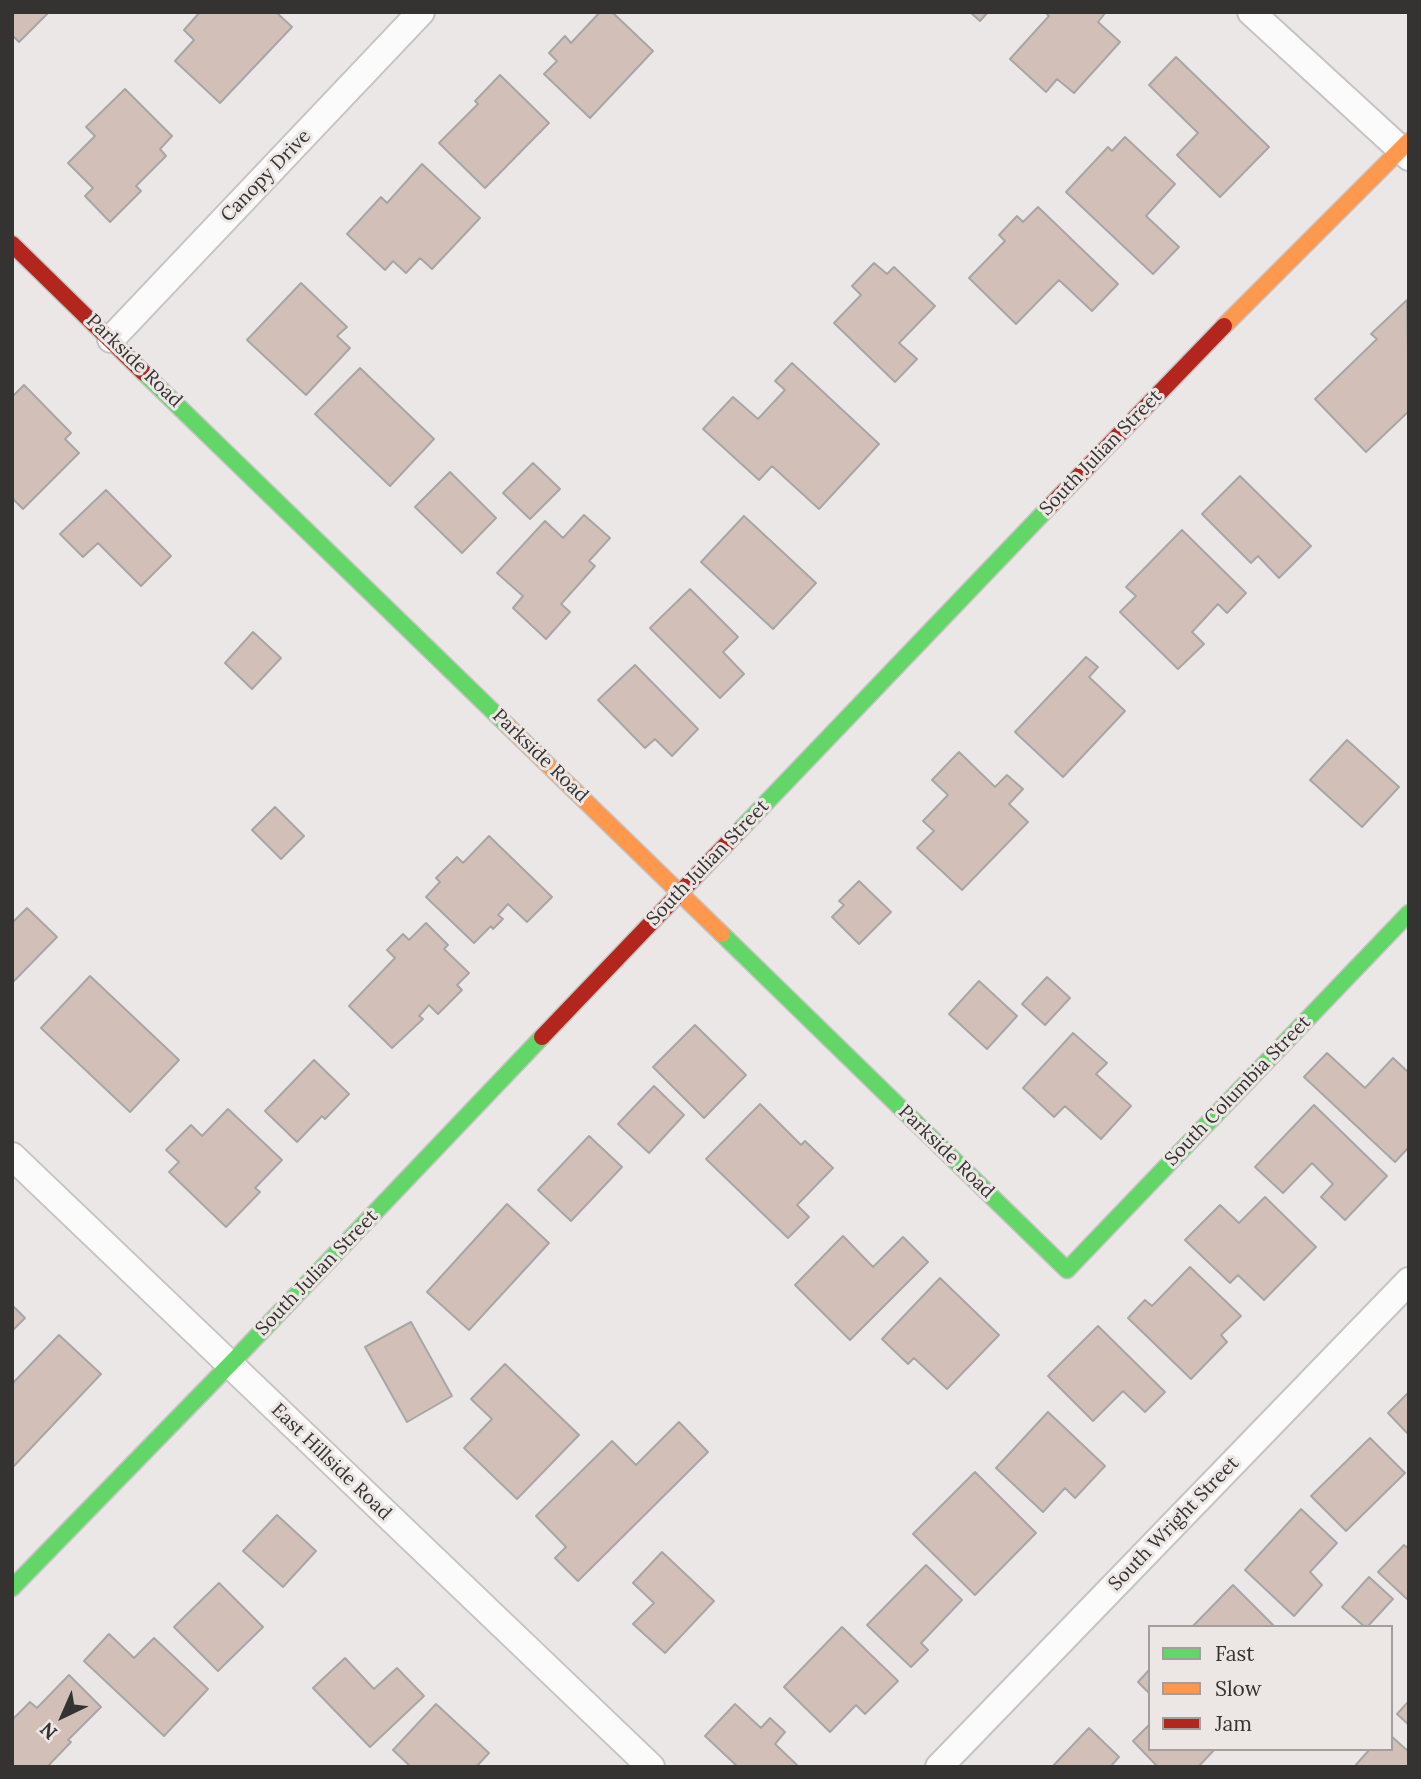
<!DOCTYPE html>
<style>
body{margin:0}
#map{position:relative;width:1421px;height:1779px;overflow:hidden;background:#eae7e6;font-family:Lora,serif}
canvas{display:block}
.frame{position:absolute;inset:0;border:14px solid #353332;pointer-events:none}
.legend{position:absolute;left:1148px;top:1625px;width:245px;height:126px;box-sizing:border-box;background:#ece6e4;border:2px solid #a39e9d;margin:0;padding:9px 12px;list-style:none;font-size:21px;color:#353332}
.legend li{display:flex;align-items:center;gap:14px;height:35px}
.legend b{width:35px;border:2px solid #a39e9d}
.north{position:absolute;left:28px;top:1681px;width:70px;height:70px;-webkit-text-stroke:5px #ece6e4;paint-order:stroke;rotate:224deg;font-size:19px;font-weight:700;line-height:28px;text-align:center;color:#353332}
.north::after{content:'';display:block;margin:auto;width:24px;height:32px;background:#353332;clip-path:polygon(50% 0,100% 100%,50% 72%,0 100%)}
</style>
<div id="map">
<canvas width="1421" height="1779"></canvas>
<div class="frame"></div>
<ul class="legend">
<li><b style="height:9px;background:#63d668"></b>Fast</li>
<li><b style="height:9px;background:#ff974d"></b>Slow</li>
<li><b style="height:9px;background:#b3261e"></b>Jam</li>
</ul>
<div class="north">N</div>
</div>
<script>
const c = document.querySelector('canvas').getContext('2d');
c.lineJoin = 'round';
function paint(path, color) { c.fillStyle = color; c.fill(path, 'evenodd'); }
function trace(path, color, width, dash) { c.strokeStyle = color; c.lineWidth = width; c.lineCap = dash ? 'butt' : 'round'; c.setLineDash(dash || []); c.stroke(path); }
function drawText(font, color, halo, rows, align = 'center') {
  c.font = font + ' Lora,serif'; c.lineWidth = 6; c.setLineDash([]); c.textBaseline = 'middle'; c.strokeStyle = halo; c.fillStyle = color; for (const [text, x, y, turn = 0] of rows) {
    c.save(); c.translate(x, y); c.rotate((+turn || 0) * Math.PI / 180); c.textAlign = isNaN(turn) ? turn : align; if (halo) c.strokeText(text, 0, 0); c.fillText(text, 0, 0); c.restore();
  }
}
const building = new Path2D(`
 M12 12H49L19 42 12 35Z
 M200 12H276L292 27 220 103 175 61 194 40 184 30Z
 M600 12H612L653 51 590 118 544 74 557 61 549 53 565 36 571 43Z
 M970 12H988L980 21Z
 M1045 12H1106L1098 22 1120 42 1074 93 1057 79 1046 92 1010 59 1049 16Z
 M1176 57 1269 147 1220 197 1177 155 1198 133 1149 85Z
 M500 75 549 123 485 188 439 143 478 104 475 101Z
 M125 89 172 136 160 149 166 156 136 186 141 191 110 222 85 196 93 188 68 163 95 136 86 127Z
 M1125 137 1175 184 1146 216 1179 247 1153 274 1066 192 1108 147 1112 151Z
 M422 164 480 218 432 269 420 258 406 273 393 261 385 270 347 234 381 197 387 203Z
 M1038 207 1118 284 1092 311 1059 280 1016 324 969 278 1005 241 999 235 1017 216 1023 222Z
 M874 263 887 274 894 267 935 306 899 343 917 359 895 382 834 323 861 295 852 286Z
 M301 283 347 327 337 336 350 348 306 395 247 340Z
 M1407 300 1409 411 1366 452 1315 399 1377 339 1371 334Z
 M792 363 879 444 819 509 772 466 759 480 703 429 733 397 758 419 785 390 775 381Z
 M360 368 434 439 390 486 315 414Z
 M24 385 71 433 65 439 79 453 23 509 12 498V397Z
 M533 463 560 489 530 519 503 493Z
 M450 472 496 518 462 553 415 507Z
 M1240 476 1311 546 1279 578 1258 556 1251 563 1202 514Z
 M106 490 171 556 141 586 98 543 83 557 60 534Z
 M584 515 610 538 589 561 595 566 561 604 570 612 546 639 513 608 523 596 497 573 545 521 563 538Z
 M744 516 816 583 773 629 701 562Z
 M1182 530 1246 593 1227 613 1218 604 1192 632 1204 644 1178 669 1120 612 1136 596 1126 587Z
 M690 589 738 637 723 652 744 674 720 698 650 628Z
 M253 632 281 658 252 689 225 663Z
 M1086 657 1098 667 1089 677 1125 711 1063 777 1015 732Z
 M635 665 698 729 672 756 655 739 645 748 598 700Z
 M1347 740 1399 787 1362 827 1310 780Z
 M959 752 995 787 1007 775 1023 789 1009 804 1028 822 962 890 917 848 934 831 923 821 948 795 932 780Z
 M275 807 304 836 281 859 252 830Z
 M489 836 552 897 527 922 508 904 498 915 503 919 493 929 491 926 474 943 426 897 440 882 436 878 457 857 463 863Z
 M859 881 891 912 859 944 832 917 844 905 839 901Z
 M27 908 57 937 12 983V923Z
 M426 923 448 945 444 949 469 973 457 985 462 990 438 1014 429 1005 419 1016 423 1019 392 1048 349 1006 395 958 387 950 403 934 409 940Z
 M90 976 179 1060 130 1112 41 1028Z
 M1047 977 1070 998 1045 1025 1022 1004Z
 M979 981 1017 1016 987 1049 949 1014Z
 M695 1025 746 1075 704 1118 653 1067Z
 M1073 1033 1107 1063 1096 1074 1131 1106 1101 1139 1065 1106 1054 1117 1023 1088Z
 M1327 1053 1365 1088 1393 1058 1409 1073V1147L1395 1162 1304 1077Z
 M314 1060 349 1094 325 1119 322 1116 297 1142 265 1111Z
 M654 1086 684 1115 649 1153 618 1124Z
 M760 1104 801 1145 805 1141 833 1168 797 1205 809 1217 788 1238 706 1159Z
 M1314 1105 1387 1176 1345 1220 1321 1197 1333 1184 1312 1163 1283 1193 1255 1167Z
 M228 1109 282 1160 255 1188 260 1192 226 1227 169 1172 179 1162 166 1150 191 1125 202 1136Z
 M589 1136 622 1167 571 1221 538 1190Z
 M1265 1197 1316 1247 1264 1300 1238 1275 1230 1283 1185 1240 1220 1205 1239 1223Z
 M507 1204 549 1243 469 1330 427 1292Z
 M843 1236 873 1267 903 1237 928 1262 850 1340 795 1285Z
 M1190 1267 1241 1316 1221 1335 1227 1342 1191 1379 1128 1318 1145 1300 1152 1306Z
 M940 1278 999 1335 947 1389 914 1358 908 1364 882 1339Z
 M12 1305 25 1318 12 1331Z
 M411 1322 452 1396 407 1422 365 1347Z
 M1098 1326 1165 1392 1145 1412 1123 1391 1093 1421 1048 1376Z
 M59 1335 101 1374 12 1468V1384Z
 M505 1364 579 1435 517 1499 464 1448 492 1419 471 1399Z
 M1409 1392V1435L1388 1413Z
 M1048 1412 1105 1466 1075 1498 1065 1488 1043 1512 996 1468Z
 M679 1422 708 1452 578 1581 555 1558 566 1547 536 1516 612 1441 636 1465Z
 M1370 1438 1405 1473 1346 1531 1311 1496Z
 M975 1472 1036 1533 975 1595 913 1534Z
 M1301 1509 1337 1543 1310 1572 1322 1585 1294 1616 1245 1570Z
 M277 1515 316 1551 283 1587 243 1551Z
 M1404 1545 1409 1549V1596L1407 1599 1378 1572Z
 M662 1552 714 1601 665 1653 633 1624 654 1603 633 1583Z
 M926 1565 962 1600 921 1643 928 1650 911 1667 867 1625Z
 M1369 1577 1393 1599 1367 1627H1365L1342 1607Z
 M219 1583 263 1627 218 1671 174 1627Z
 M1233 1585 1275 1627H1192Z
 M842 1627 898 1681 865 1714 856 1705 830 1732 784 1687Z
 M109 1634 134 1658 154 1638 208 1689 164 1736 84 1661Z
 M345 1658 374 1689 397 1668 424 1696 370 1747 313 1688Z
 M1150 1669V1694L1138 1682Z
 M69 1675 101 1707 68 1740 71 1742 47 1767H12V1720L30 1702 37 1708Z
 M1409 1701V1725L1397 1714Z
 M436 1704 489 1753 476 1767H411L393 1750Z
 M735 1704 761 1728 770 1718 785 1732 775 1744 799 1767H738L705 1736Z
 M1150 1724V1749H1215L1198 1767H1158L1133 1741Z
 M1089 1728 1119 1757 1110 1767H1052Z
 M1391 1736 1409 1752V1767H1354L1370 1749H1391Z`);
const street = new Path2D(`
 M1251 12 1409 157
 M111 339 421 12
 M12 1156 651 1767
 M939 1767 1409 1281`);
const fast = new Path2D(`
 M144 373 509 727
 M740 830 1051 505
 M722 934 1067 1270 1409 913
 M12 1588 240 1354 542 1037`);
const slow = new Path2D(`
 M1224 326 1409 141
 M509 727 722 934`);
const jam = new Path2D(`
 M12 244 144 373
 M1051 505 1224 326
 M542 1037 740 830`);
const streetNames = [
 ["Canopy Drive",266,176,-46],
 ["Parkside Road",134,361,44],
 ["South Julian Street",1101,453,-46],
 ["Parkside Road",540,756,44],
 ["South Julian Street",708,863,-46],
 ["South Columbia Street",1238,1091,-46],
 ["Parkside Road",946,1152,44],
 ["South Julian Street",317,1273,-46],
 ["East Hillside Road",331,1462,44],
 ["South Wright Street",1174,1524,-46]
];
paint(building, '#d2c0b8');
trace(building, '#a8a6a5', 2);
trace(street, '#c6c4c3', 30);
trace(fast, '#c6c4c3', 19);
trace(slow, '#c6c4c3', 19);
trace(jam, '#c6c4c3', 19);
trace(street, '#fcfbfb', 26);
trace(fast, '#63d668', 16);
trace(slow, '#ff974d', 16);
trace(jam, '#b3261e', 16);
drawText('19px', '#353332', '#ece6e4', streetNames);
</script>
